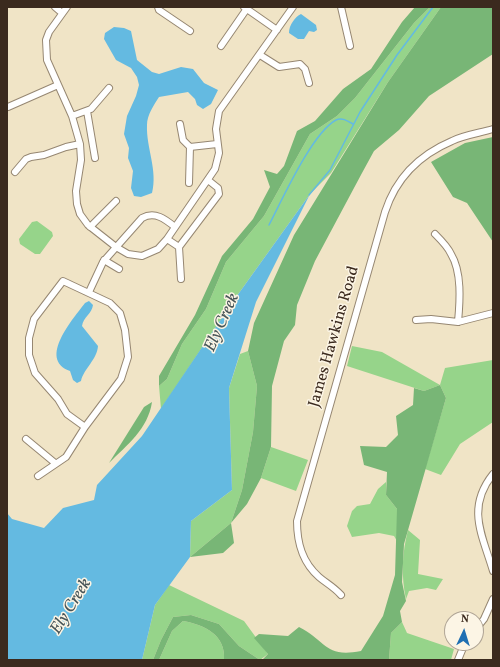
<!DOCTYPE html>
<style>
body{margin:0}
#map{position:relative;width:500px;height:667px;overflow:hidden;background:#f0e4c6;font-family:Vollkorn,serif}
canvas{display:block}
.frame{position:absolute;inset:0;border:8px solid #3b2a1e;pointer-events:none}
.north{position:absolute;left:444px;top:611px;width:40px;height:40px;box-sizing:border-box;background:#fcf5e5;border:1px solid #afa495;border-radius:50%;rotate:4deg;font-size:11px;font-weight:700;line-height:16px;text-align:center;color:#3b2a1e}
.north::after{content:'';display:block;margin:auto;width:14px;height:18px;background:#1f6fb2;clip-path:polygon(50% 0,100% 100%,50% 72%,0 100%)}
</style>
<div id="map">
<canvas width="500" height="667"></canvas>
<div class="frame"></div>
<div class="north">N</div>
</div>
<script>
const c = document.querySelector('canvas').getContext('2d');
c.lineJoin = 'round';
function paint(path, color) { c.fillStyle = color; c.fill(path, 'evenodd'); }
function trace(path, color, width, dash) { c.strokeStyle = color; c.lineWidth = width; c.lineCap = dash ? 'butt' : 'round'; c.setLineDash(dash || []); c.stroke(path); }
function drawText(font, color, halo, rows, align = 'center') {
  c.font = font + ' Vollkorn,serif'; c.lineWidth = 3; c.setLineDash([]); c.textBaseline = 'middle'; c.strokeStyle = halo; c.fillStyle = color; for (const [text, x, y, turn = 0] of rows) {
    c.save(); c.translate(x, y); c.rotate((+turn || 0) * Math.PI / 180); c.textAlign = isNaN(turn) ? turn : align; if (halo) c.strokeText(text, 0, 0); c.fillText(text, 0, 0); c.restore();
  }
}
const green = new Path2D(`
 M430 7H441L388 82 331 173 310 194 234 300 161 409 159 386 167 379 182 344 206 309 226 262 264 216 310 134 337 116 355 98 414 23Z
 M37 221 52 232 53 236 40 254H35L20 244 19 239 32 222Z
 M352 346 382 352 440 385 445 368 493 360V422L460 444 441 475 425 469 446 398 440 385 424 391 347 366Z
 M248 351 257 386 253 432 242 490 231 523 190 557 191 521 232 490 229 388 240 354Z
 M271 447 308 460 296 491 261 478Z
 M386 482V495L397 509V541L394 536 379 533 352 537 347 526 352 511 357 506 370 504 378 489Z
 M408 530 420 540 418 574 443 579 436 590 427 588 409 591 406 599C401 576 402 553 408 530Z
 M169 585 244 621 268 654 260 660 239 646 219 624 191 615 173 617 161 640 153 660H142L155 605Z
 M183 621C205 625 226 635 224 660H159L172 631Z
 M402 622 407 633 454 649 451 660H389L391 633Z`);
const forest = new Path2D(`
 M415 7H430L414 23 355 98 337 116 310 134 264 216 226 262 206 309 182 344 167 379 159 386V376L195 315 222 256 253 219 270 187 264 170 277 174 284 166 297 131 315 121 343 89 371 69 402 22Z
 M441 7H493V54L429 96 399 130 374 151 362 173 315 261 297 305 295 325 284 341 272 386 271 447 261 478 247 504 231 523 234 543 223 553 190 557 231 523 242 490 253 432 257 386 248 351 254 323 294 235 388 82Z
 M493 137V242L467 203 453 197 431 162 465 143Z
 M440 385 446 398 404 544 402 582 406 601 400 611 402 622 391 633 389 660H262L268 654 254 638 259 634 288 636 299 627C327 641 324 658 361 651L383 616 395 575 397 509 386 495 387 472 364 465 360 446 386 447 398 435 396 416 413 405 414 388 424 391Z
 M152 402C148 429 127 445 109 463L144 407Z
 M191 615 219 624 239 646 260 660H224C226 635 205 625 183 621L172 631 159 660H153L161 640 173 617Z`);
const water = new Path2D(`
 M301 14 316 25 317 30 314 32 309 31 304 39H298L289 33C289 25 295 17 301 14Z
 M114 27 124 28 131 31 137 60 152 72 159 74 181 67 193 69 204 83 218 90 211 104 203 109 197 105 195 99 188 92 159 97C154 105 147 115 147 125 146 148 158 170 152 193L141 197 134 196 131 188 133 171 128 158 129 148 124 134 127 116 136 96 139 85 137 77 131 68 116 60 104 39 105 33Z
 M310 194 256 302 229 388 232 490 191 521 190 557 155 605 142 660H7V513L12 519 44 528 63 508 94 500 97 485 142 436 234 300Z
 M89 301 93 305C92 314 83 317 82 326L98 346C97 360 84 368 81 381L77 383 73 380 70 371C37 359 74 318 85 303Z`);
const stream = new Path2D(`
 M309 195 330 170 360 112 397 55 433 7
 M269 225C282 200 312 133 336 120 342 117 348 121 353 124`);
const minor = new Path2D(`
 M55 7 62 13
 M67 7 49 32 46 40 47 60 72 116 80 144 81 160 76 191 77 204 80 214 88 225 116 247 128 254 142 256 158 249 167 239 215 169 219 153 216 129 219 111 293 7
 M158 7 159 10 190 31
 M244 7 277 30
 M341 7 350 46
 M221 46 248 7
 M260 55 279 67 300 64 305 69 309 83
 M8 107 58 85
 M87 111 95 158
 M72 116 91 109 109 88
 M180 124 183 140 190 147 189 183
 M190 147 217 144
 M15 172 26 159 31 157 44 155 66 147 80 144
 M90 227 116 201
 M435 234C441 240 448 247 451 254 462 272 460 301 458 322
 M167 239 179 247 181 279
 M179 247 219 194 218 188 208 180
 M104 260 119 269
 M89 292 103 262 142 218C155 211 165 219 175 227
 M416 320 431 319 458 322 493 313
 M26 439 55 463
 M493 474C466 508 482 534 493 571
 M38 476 66 457 85 427 121 379 128 357 125 330 120 313 110 303 63 281 34 319 29 338V355L35 373 58 399 67 414 85 427
 M341 595C334 587 326 583 319 577 302 562 297 543 297 521L385 212C396 178 419 155 452 141 464 135 480 133 493 129
 M476 629 484 619 493 599
 M458 660 465 643`);
const streetNames = [
 ["James Hawkins Road",335,337,-74]
];
const waterNames = [
 ["Ely Creek",223,323,-66],
 ["Ely Creek",72,607,-58]
];
paint(green, '#96d48a');
paint(forest, '#78b676');
paint(water, '#64bae1');
trace(stream, '#64bae1', 1.5);
trace(minor, '#968772', 8);
trace(minor, '#fff', 6);
drawText('16px', '#3b2a1e', '#fcf5e5', streetNames);
drawText('italic 17px', '#475558', '#fcf5e5', waterNames);
</script>
